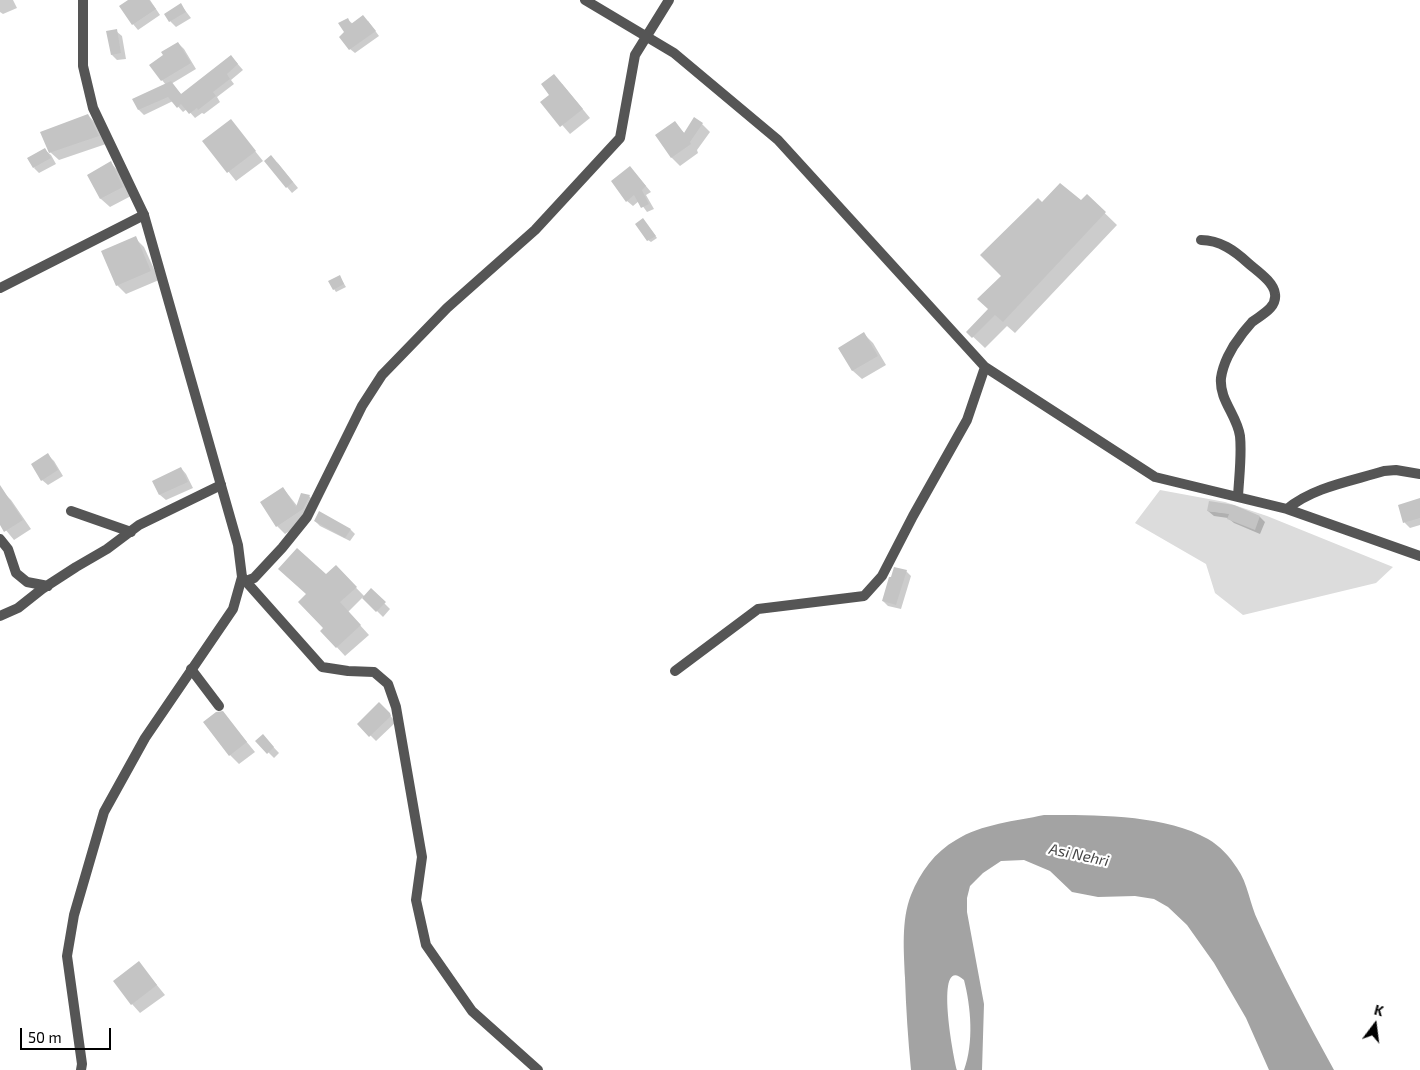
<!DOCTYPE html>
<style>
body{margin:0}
#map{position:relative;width:1420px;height:1070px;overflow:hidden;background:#fff;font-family:"Exo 2",sans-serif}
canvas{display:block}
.north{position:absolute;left:1350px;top:1000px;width:50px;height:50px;-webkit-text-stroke:4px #fff;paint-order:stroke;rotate:15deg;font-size:14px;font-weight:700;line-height:20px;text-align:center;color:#000}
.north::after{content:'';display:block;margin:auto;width:18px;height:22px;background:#000;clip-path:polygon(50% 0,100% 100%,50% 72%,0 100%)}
.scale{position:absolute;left:20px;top:1028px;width:91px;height:22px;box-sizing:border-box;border:2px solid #000;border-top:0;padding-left:6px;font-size:15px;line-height:18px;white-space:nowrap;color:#000;-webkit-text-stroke:4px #fff;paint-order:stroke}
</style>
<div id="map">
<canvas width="1420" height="1070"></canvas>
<div class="north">K</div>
<div class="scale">50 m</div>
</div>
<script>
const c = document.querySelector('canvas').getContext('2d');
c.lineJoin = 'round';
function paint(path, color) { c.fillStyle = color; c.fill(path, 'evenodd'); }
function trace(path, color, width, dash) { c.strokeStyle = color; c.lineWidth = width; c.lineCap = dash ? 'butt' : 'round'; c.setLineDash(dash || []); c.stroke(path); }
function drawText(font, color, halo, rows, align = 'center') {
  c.font = font + ' "Exo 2",sans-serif'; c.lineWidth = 4.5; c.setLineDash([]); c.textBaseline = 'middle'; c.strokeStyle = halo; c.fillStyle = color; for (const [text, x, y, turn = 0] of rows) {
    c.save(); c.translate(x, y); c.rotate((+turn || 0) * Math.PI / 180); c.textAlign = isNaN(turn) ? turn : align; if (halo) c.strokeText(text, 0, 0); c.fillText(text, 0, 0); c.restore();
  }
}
const green = new Path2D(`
 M1160 490 1225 502 1267 516 1393 567 1376 583 1243 615 1215 593 1206 564 1135 523Z`);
const water = new Path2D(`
 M1044 815C1094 815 1164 814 1208 839 1220 846 1230 857 1237 868 1248 883 1250 905 1258 921 1281 972 1307 1021 1334 1070H1269L1246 1018 1214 963 1187 925 1168 907 1154 899 1135 896 1098 897 1072 892 1050 871 1024 860 1001 861 983 873 970 886 967 898V912L984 1004 982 1070H964C974 1043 971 1007 964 980 933 951 954 1061 957 1070H911C908 1039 906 1009 905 978 904 952 901 920 911 895 920 872 935 852 956 840 981 824 1016 821 1044 815Z`);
const shadow = new Path2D(`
 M0 0H13L17 8 3 14 0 12Z
 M130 0H150L160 15 138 30 133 24Z
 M181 5 191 18 176 27 170 21Z
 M347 19 353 24 368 21 379 36 355 53 350 49 346 33Z
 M116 31 122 36 126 59 117 60 112 55Z
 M178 43 184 49 196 69 171 84 182 95 236 62 243 70 231 80 234 84 217 97 220 102 204 114 202 113 195 118 187 109 183 112 173 101 144 115 139 110 134 100 166 85 162 80Z
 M562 84 590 118 570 134 542 102Z
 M88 115 96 124 106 144 59 160 50 152Z
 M231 121 263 161 236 181 204 141Z
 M675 123 685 134 702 124 710 132 697 150 698 153 680 166 672 158 657 136Z
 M45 150 51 155 56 164 39 173 34 168Z
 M277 162 298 188 292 193 287 187Z
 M111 163 119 172 131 196 110 207 101 199 88 175Z
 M630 167 651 192 646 195 654 209 647 212 639 201 633 206 627 201Z
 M1087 196 1117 225 1015 333 1007 326 985 348 968 332 989 309 1042 204 1081 202Z
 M645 222 657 238 651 242 648 240Z
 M135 238 144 247 159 280 126 294 117 285Z
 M340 277 346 287 336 292 334 289Z
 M864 334 873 343 886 365 862 379 853 371 840 349Z
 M48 455 54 461 63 476 48 485 42 480Z
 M181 468 186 474 193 488 166 500 160 495 154 482Z
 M283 488 298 507 302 494 309 496 317 504 311 517 285 534 277 526Z
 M2 491 11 500 31 529 14 540 0 523V493Z
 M1420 500V525L1410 528 1405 523 1399 506Z
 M1208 511 1260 517 1265 522 1260 534 1234 523 1228 518 1214 516Z
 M315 521 351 530 355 534 350 541 320 526Z
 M336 567 365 597 371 590 390 609 383 617 363 597 348 612 369 635 345 656 322 631 325 628 326 576Z
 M906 571 911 576 901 609 888 606 883 601 892 579Z
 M379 704 396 722 376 741 359 724Z
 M223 713 255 752 239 764 230 755Z
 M263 736 279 753 274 758 257 741Z
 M139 963 165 995 140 1013 132 1004Z`);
const building = new Path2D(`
 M128 0H149L156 9 132 25 119 6Z
 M181 3 186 12 169 22 164 14Z
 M363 15 376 31 349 50 339 37 344 32 338 23 348 18 351 24Z
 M117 29 121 53 111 55 106 31Z
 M178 42 191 63 161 81 149 65 163 55 161 52Z
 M231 55 238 64 227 74 230 79 213 92 216 96 198 110 197 108 189 114 181 104 177 108 168 97 138 110 132 99 171 81 181 94Z
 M554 74 583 109 560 127 540 102 549 95 541 84Z
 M88 114 99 136 49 153 40 132Z
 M694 117 703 123 690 142 691 144 671 158 655 135 675 121 684 133Z
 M231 119 256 151 227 173 202 141Z
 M45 148 51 158 33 168 27 158Z
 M271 155 293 182 286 188 264 161Z
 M111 161 123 187 100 199 87 175Z
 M630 166 646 186 642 190 649 204 641 208 634 195 626 202 611 181Z
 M1060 183 1081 200 1087 194 1106 212 1003 322 995 315 972 338 966 332 988 309 977 299 1001 276 980 255 1038 198 1042 202Z
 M643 218 656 236 647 241 635 224Z
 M136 236 151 271 116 286 101 251Z
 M340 275 344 284 333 290 328 281Z
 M864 332 878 356 852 371 838 348Z
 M48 453 58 470 41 481 31 464Z
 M181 467 188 482 159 495 152 481Z
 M0 485 23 520 4 532 0 525Z
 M283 487 296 507 301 493 310 495 303 509 276 527 260 502Z
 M1420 498V518L1403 523 1398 505Z
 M1209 501 1234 505 1260 516 1255 530 1227 519 1229 514 1207 511Z
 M319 511 351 529 345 538 314 521Z
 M297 548 326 574 336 565 357 587 340 602 361 625 336 648 320 631 323 628 298 602 306 594 278 569Z
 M894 567 907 570 896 605 882 601 889 577H891Z
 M371 588 386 602 376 612 362 598Z
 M379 702 390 713 391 716 369 737 357 724Z
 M223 711 247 742 229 756 203 722 216 712Z
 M263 734 274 747 267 754 255 741Z
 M139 961 157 985 131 1005 113 981Z`);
const minor = new Path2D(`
 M585 0 674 53 778 140 985 367 1155 477 1287 509 1420 556
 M1201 240C1220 240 1235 251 1248 263 1257 271 1274 282 1275 294 1277 308 1261 315 1252 322 1248 327 1243 332 1240 337 1231 348 1223 364 1221 378 1219 400 1237 415 1240 436 1242 455 1239 477 1238 497
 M0 288 144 215
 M1287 509C1313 487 1352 481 1384 471L1396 470 1420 474
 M71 511 131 532
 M0 539 8 549 16 573 27 582 48 586
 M242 577 322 667 348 671 374 672 388 684 396 707 422 857 416 900 426 945 472 1011 538 1070
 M246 581 254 578 282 548 307 517 362 406 382 375 447 308 535 230 620 138 635 55 669 0
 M0 616 18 608 42 589 76 567 107 549 139 525 221 485
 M191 669 219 706
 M675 671 758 609 864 596 882 576 913 516 967 420 985 367`);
const tertiary = new Path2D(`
 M81 1070 82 1064 67 956 74 915 104 812 145 738 233 609 242 577 238 545 144 215 93 108 83 66V0`);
const waterNames = [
 ["Asi Nehri",1079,855,12]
];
paint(green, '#dcdcdc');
paint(water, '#a3a3a3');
paint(shadow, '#0003');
paint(building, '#c4c4c4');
trace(minor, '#555', 10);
trace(tertiary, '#555', 10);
drawText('italic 15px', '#444', '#fff', waterNames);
</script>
